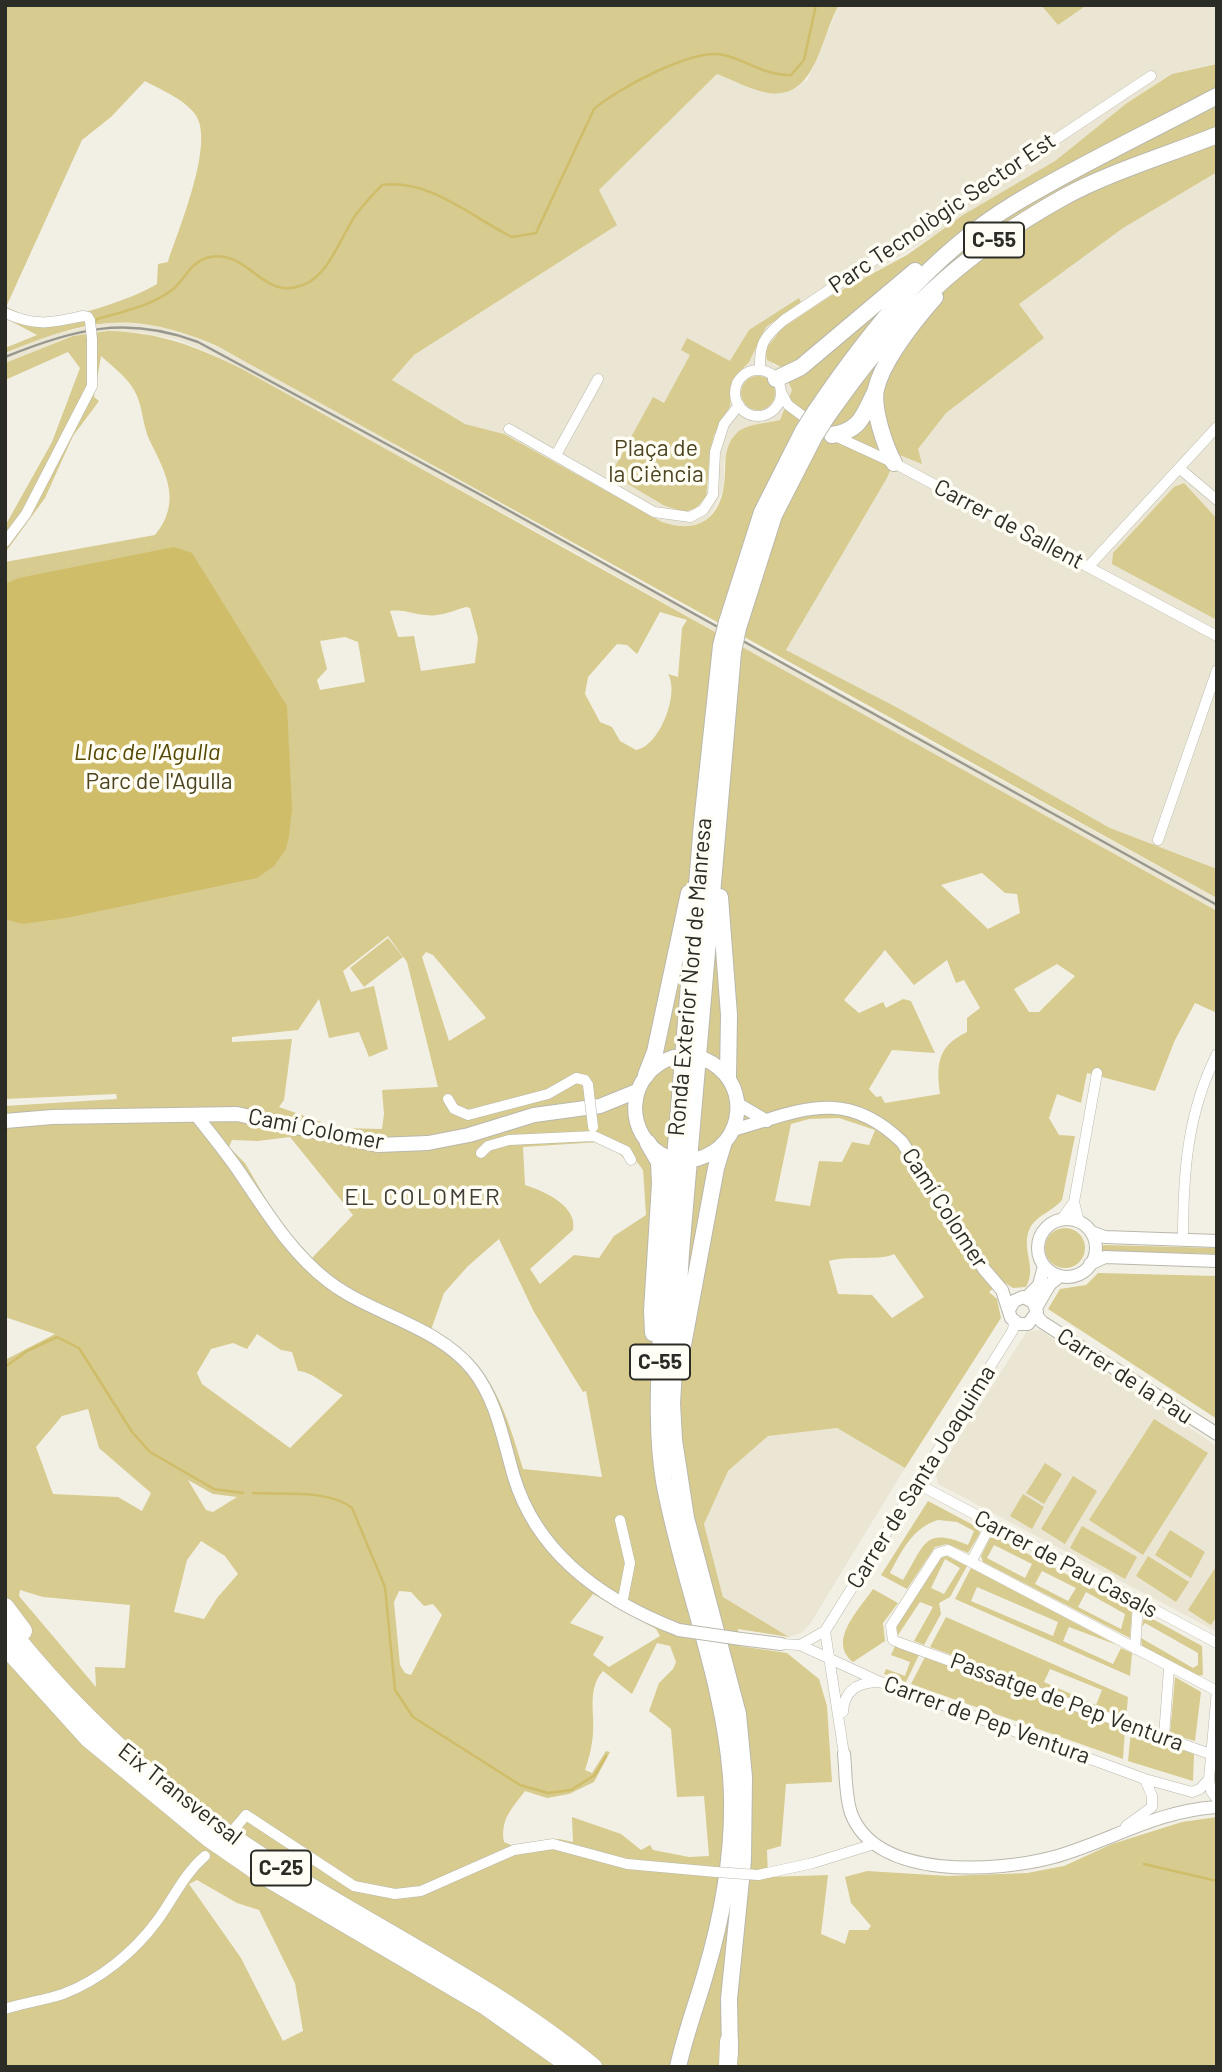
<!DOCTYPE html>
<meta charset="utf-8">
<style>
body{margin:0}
#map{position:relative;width:1222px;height:2072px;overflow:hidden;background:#f2f0e5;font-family:Barlow,sans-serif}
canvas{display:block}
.frame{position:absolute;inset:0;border:7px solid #2c2c27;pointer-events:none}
</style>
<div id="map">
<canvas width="1222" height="2072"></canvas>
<div class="frame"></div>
</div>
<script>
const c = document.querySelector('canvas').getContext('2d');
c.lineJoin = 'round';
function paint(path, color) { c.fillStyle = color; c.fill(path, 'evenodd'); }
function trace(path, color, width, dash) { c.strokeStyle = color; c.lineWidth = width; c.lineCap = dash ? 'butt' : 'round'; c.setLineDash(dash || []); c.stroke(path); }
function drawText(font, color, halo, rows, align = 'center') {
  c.font = font + ' Barlow,sans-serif'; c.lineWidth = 7; c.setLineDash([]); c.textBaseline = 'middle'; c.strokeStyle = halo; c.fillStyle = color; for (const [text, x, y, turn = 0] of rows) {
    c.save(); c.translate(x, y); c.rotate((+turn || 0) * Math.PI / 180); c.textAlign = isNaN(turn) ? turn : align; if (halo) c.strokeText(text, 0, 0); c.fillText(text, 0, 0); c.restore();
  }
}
const built = new Path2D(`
 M839 5H1041L1058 25 1087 5H1217V64L1172 74 1127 103 1055 161 782 328 773 365 781 367 792 390 780 420 740 430 724 462V488L710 517 698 527 680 529 662 522 504 434 465 424 392 380 414 355 616 225 599 190 717 74 767 93 796 88 808 79Z
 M1217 142V869L1110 828 786 650 887 478 884 404Z
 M108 322 145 323 180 330 246 361 780 660 1217 898V911L854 711 582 556 212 354 178 340 143 333 107 331 73 336 5 363V353L50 335Z
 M1040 1330 1217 1446V1632L938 1484 936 1474 1027 1331Z
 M837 1428 905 1468 810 1624 801 1633 789 1637 723 1597 704 1524 728 1471 768 1436Z`);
const green = new Path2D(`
 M5 5H839C820 37 817 100 768 93 751 90 733 80 717 74L599 190 617 225 414 355 392 380 465 424 504 434 662 522C694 533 718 523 724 486 727 467 721 446 739 431 748 424 769 423 780 420L792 390 781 367 767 360 765 350 782 328 829 297 907 255 963 215 1055 161 1127 103 1172 74 1217 64V172L1123 228 1019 304 1044 338 946 413 918 449 922 464 897 454 887 478 786 650 896 707 1110 828 1217 869V898L217 346C133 309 87 319 5 353V348L37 335 5 318ZM145 81C161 90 184 99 195 114 216 142 178 230 168 262L158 264 157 284C130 300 73 319 43 318 29 318 18 312 6 307L82 140 111 117Z
 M1041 5H1087L1058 25Z
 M799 298 801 302 766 327 749 362 732 380 730 406 714 435 710 452 706 497 696 508 685 512 665 506 611 474 653 397 664 403 690 355 681 350 687 338 730 361 749 330Z
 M107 331C160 332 195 346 242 369L1217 911V1013L1195 1003 1175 1040 1155 1091 1087 1073 1081 1103 1057 1094 1049 1118 1059 1135 1075 1136 1062 1200C1053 1211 1039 1214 1031 1226 1019 1248 1038 1266 1026 1287L1013 1288 1002 1281 989 1292 997 1299 1001 1318 905 1468 837 1428 768 1436 728 1471 704 1524 723 1597 789 1637 738 1629 739 1646 787 1653 819 1679 827 1706 832 1782 786 1784 781 1846 767 1850 768 1877 828 1875 821 1934 845 1944 849 1930H868L871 1926 851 1903 845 1877 867 1871 948 1876 1027 1873 1064 1866 1112 1844 1182 1822 1217 1817V2067H5V1360L55 1334 5 1317V1106L117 1099 116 1094 5 1099V562L155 535C183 501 165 472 149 439 143 426 143 410 137 396 131 380 114 368 101 356L94 397 99 401 73 436 45 498 5 553V526L52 442 80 368 68 352 5 380V363L73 336ZM466 607 470 608 478 638 475 663 421 671 414 636 398 637 390 611C404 609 412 614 425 615 440 617 452 611 466 607ZM660 612 687 620 682 628 678 677 668 674C680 694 659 747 636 750L620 741 612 727 600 722 585 694 588 677 617 644 627 645 637 654ZM345 637 358 642 365 682 320 690 317 680 327 669 320 641ZM982 873 1005 893 1017 894 1020 913 988 929 941 885ZM388 936 407 962 438 1087 382 1090 384 1114 382 1129 338 1128 279 1107 284 1100 292 1039 232 1042V1037L298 1030 319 999 329 1038 359 1032 369 1057 388 1049 374 986 351 992 343 971ZM885 950 914 985 947 960 956 983 964 980 980 1008 967 1018V1032C938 1046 936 1063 940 1094L885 1103 881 1096 876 1097 869 1089 892 1050 935 1053 911 1001 903 999 886 1008 883 1002 859 1013 844 1000ZM426 952 433 955 486 1018 449 1041 422 957ZM1057 964 1075 976 1039 1012H1029L1014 989ZM839 1118 875 1130 869 1145 852 1142 842 1162 819 1161 810 1206 775 1201 791 1124 809 1119ZM290 1137 353 1215 312 1258 278 1220 245 1163 229 1147 232 1140 258 1141ZM599 1142 614 1147 628 1163 634 1158 643 1170 646 1215 614 1236 599 1258 574 1255 540 1284 530 1269 573 1230C578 1206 544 1191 525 1185L523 1147ZM499 1239 534 1312 583 1392 586 1391 602 1477 523 1469C511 1429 499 1385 468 1355 458 1345 443 1338 431 1330L444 1293 468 1266ZM894 1254 924 1297 892 1318 872 1295 838 1294 829 1261C850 1255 881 1261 894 1254ZM257 1334 281 1350 292 1352 298 1371C312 1371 330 1389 343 1395L290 1448 202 1384 197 1373 211 1349 233 1343 247 1349ZM88 1409 99 1448 151 1493 142 1511 118 1497 53 1494 36 1447 62 1416ZM188 1480 213 1494 237 1497 213 1512 206 1510ZM201 1541 225 1556 238 1574 217 1598 204 1619 174 1612 187 1560ZM20 1590 43 1597 130 1605 125 1668 95 1667 96 1687 19 1596ZM399 1591 411 1592 424 1606 433 1604 442 1615 411 1675 405 1673 400 1665 394 1602ZM593 1594 656 1629 660 1636 609 1667 593 1655 604 1637 570 1623ZM657 1643 670 1646 676 1662 673 1669 659 1683 649 1711 671 1729 677 1797 704 1796 709 1856 689 1857 653 1850 650 1845 641 1850 621 1834 572 1817 573 1842 559 1839 511 1845 504 1842C500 1820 512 1808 525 1791L547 1798 569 1794 594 1782 610 1752 606 1751 592 1773 585 1770C588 1761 591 1751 592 1742 597 1718 585 1691 603 1671L632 1694ZM197 1880 237 1903 259 1910 295 1983 303 2031 283 2041 241 1958 189 1884Z
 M741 393a17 17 0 1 1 34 0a17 17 0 1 1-34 0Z
 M1184 483 1217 519V620L1112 564 1113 553 1174 487Z
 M388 938 403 957 364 987 350 968Z
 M1045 1248a20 20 0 1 1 40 0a20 20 0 1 1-40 0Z
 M1104 1245 1217 1248V1254L1104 1251 1100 1248Z
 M1098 1273 1217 1276V1419L1048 1309 1060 1289 1086 1285Z
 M1154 1419 1208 1453 1143 1555 1089 1520Z
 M1045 1463 1062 1474 1044 1504 1026 1493Z
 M1073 1476 1097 1491 1065 1544 1041 1529Z
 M1023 1494 1044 1507 1032 1529 1010 1516Z
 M928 1501 977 1527 980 1533 968 1553 947 1544 935 1547 907 1589 881 1575ZM938 1520 957 1522 974 1531 968 1545C923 1526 925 1545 903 1580L890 1573C901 1552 913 1527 938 1520Z
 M1082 1526 1137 1557 1125 1579 1070 1548Z
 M1170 1530 1205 1552 1191 1578 1155 1555Z
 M996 1537 1132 1609 1130 1638 983 1562 981 1556 990 1538ZM994 1545 1032 1564 1025 1578 987 1558ZM1042 1571 1076 1588 1068 1601 1035 1584ZM1086 1592 1125 1614 1121 1629 1078 1607Z
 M947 1556 967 1566 950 1597 939 1603 941 1614 924 1645 914 1641 933 1607 920 1602 898 1635 896 1627 941 1558ZM945 1559 960 1568 944 1594 931 1588Z
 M1148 1556 1189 1582 1176 1602 1136 1576Z
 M1217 1565V1616L1211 1625 1188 1610Z
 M971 1568 1117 1645 1069 1627 1063 1641 1113 1664 1121 1648 1132 1653 1130 1676 955 1599ZM977 1587 1058 1622 1053 1636 971 1601Z
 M873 1589 898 1603 883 1623 885 1641 853 1662C827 1641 859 1610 873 1589Z
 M946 1617 1128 1697 1126 1719 930 1647ZM1050 1669 1102 1690 1096 1705 1044 1682Z
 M1149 1617 1202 1646 1203 1675 1196 1676 1142 1647 1141 1638 1193 1668 1198 1665V1653L1145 1623 1142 1627 1143 1620Z
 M895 1646 919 1655 906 1682 884 1674 886 1669 905 1676 910 1662 891 1655Z
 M925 1657 1125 1729 1123 1759 911 1684Z
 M1175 1677 1201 1692 1195 1741 1170 1734Z
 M1131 1731 1194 1754 1193 1781 1128 1761Z`);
const water = new Path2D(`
 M174 547 192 553 287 706 292 809 289 836 286 849 274 866 257 878 66 918 22 924 5 919V584L19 578Z`);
const stream = new Path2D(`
 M94 324 97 319C122 312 151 306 172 290 185 280 189 264 206 258 249 246 261 302 303 285 330 275 341 235 357 213 365 203 373 194 382 185 430 179 470 216 512 237L536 233 594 109C617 89 694 47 724 55 748 61 766 76 791 75L804 60 816 5
 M5 1367 27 1351 57 1337 79 1348 132 1432 150 1452 214 1489 243 1493
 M253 1493C283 1495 328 1489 352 1508L385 1587 395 1690 413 1717 520 1785 548 1793 571 1790 595 1775 606 1756
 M1144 1864 1217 1881`);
const minor = new Path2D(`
 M5 313C37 327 50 323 83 316L88 317 90 321
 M760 370C759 343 764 337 784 320L1151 76
 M735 393a23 23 0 1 1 46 0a23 23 0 1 1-46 0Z
 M781 392 788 405 811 422
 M509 429 654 512 690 517 703 510 713 495 715 452 724 424 739 405
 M833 435 894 463 1217 636
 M556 455 598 379
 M1179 468 1217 500
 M5 542 26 514 92 386V339
 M1089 566 1217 427
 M1158 840 1217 670
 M448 1099 454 1109 468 1115 548 1094 576 1078 585 1080 588 1085
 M481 1153 488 1146 509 1140 594 1136 626 1151 631 1160
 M1061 1220 1074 1202
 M1079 1222 1074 1202 1097 1073
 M1183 1240C1183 1174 1187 1113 1217 1054
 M916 1483 1217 1643
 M620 1520 630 1563 622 1604
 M971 1562 991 1524
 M825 1631 844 1754
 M781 1644 800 1645 880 1682 1145 1779 1192 1792 1200 1789 1209 1779
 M800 1645 825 1631 1013 1330 1014 1321
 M1135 1649 1138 1603
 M1217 1690 1209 1779 1211 1791 1217 1799
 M843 1712C844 1691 857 1683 876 1682
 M1164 1736 1169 1668
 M1210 1754 900 1643 893 1640 891 1626 938 1553 948 1550 1217 1691
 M1126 1826 1152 1807V1796L1145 1779
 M235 1828 246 1815 354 1886 395 1894 421 1891 514 1850 553 1844 627 1864 716 1872
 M758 1875 813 1863 874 1844
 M5 2009C24 2003 45 2000 63 1994 100 1980 134 1952 157 1921 174 1898 183 1875 205 1856`);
const tertiary = new Path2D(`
 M738 1104 767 1121
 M196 1115C210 1133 225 1151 238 1170 265 1209 289 1251 328 1281 372 1315 436 1325 472 1369 497 1400 503 1440 514 1477 538 1556 606 1602 679 1630
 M733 1130C800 1111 844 1086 902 1142L984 1269 1002 1290 1011 1318 1019 1324H1028L1037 1312 1033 1302 1023 1297 1014 1301 1009 1310
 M1038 1248a29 29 0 1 1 58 0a29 29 0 1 1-58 0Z
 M1091 1232 1105 1237 1217 1241
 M1090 1264 1105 1257 1217 1261
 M1026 1298 1039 1285 1044 1266
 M1036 1308 1050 1284 1060 1276
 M1036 1315 1042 1322 1217 1434
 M741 1639 781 1644
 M844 1754C846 1773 845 1795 851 1813 876 1881 998 1872 1054 1857 1111 1841 1155 1811 1217 1807`);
const secondary = new Path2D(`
 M5 1121 52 1117 237 1114 378 1145 428 1143 469 1135 534 1115 600 1106 637 1091
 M667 1157C622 1136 625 1072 674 1057
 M697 1159C747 1146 752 1079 704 1059`);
const trunk = new Path2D(`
 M776 379 801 367 915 271
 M815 412C869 332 930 255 1014 204 1079 165 1149 132 1217 96
 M826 418C896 317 956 257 1064 197 1107 173 1170 154 1217 135
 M832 435C861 431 864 414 876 390
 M894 463C885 446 872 409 876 389 883 360 915 320 935 297
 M727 622 762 512 803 431
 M738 628 774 515 814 437
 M720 897 729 1015 728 1076
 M646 1075 655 1052 689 893
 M648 1143 659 1162 660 1184 652 1311 653 1333
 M683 1345 716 1168 723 1145
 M730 2054 729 1999 743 1860 744 1777 738 1714 686 1518 674 1440 672 1403 681 1252 733 652
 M678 2067C685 2035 696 2006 705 1975 724 1911 736 1843 731 1776 723 1674 682 1580 664 1481 656 1432 659 1382 661 1332L702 823 721 646`);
const motorway = new Path2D(`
 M5 1607 23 1631
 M5 1624C78 1717 168 1797 267 1860 375 1929 494 1985 593 2067
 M5 1646 88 1738 209 1838 261 1874 484 2005 572 2067
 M728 2067 729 2041`);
const rail = new Path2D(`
 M5 357C74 329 126 315 198 342L479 494 1217 905`);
const minorBridge = new Path2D(`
 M90 321 92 339
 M588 1085 593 1127
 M716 1872 758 1875`);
const tertiaryBridge = new Path2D(`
 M679 1630 741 1639`);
const trunkBridge = new Path2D(`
 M803 431 815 412
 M814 437 826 418
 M721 646 727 622
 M733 652 738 628`);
const shields = [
 [994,240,60],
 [660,1362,60],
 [281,1868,60]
];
const shieldNames = [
 ["C-55",994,240],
 ["C-55",660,1362],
 ["C-25",281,1868]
];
const streetNames = [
 ["Parc Tecnològic Sector Est",942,213,-34],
 ["Carrer de Sallent",1009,524,28],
 ["Ronda Exterior Nord de Manresa",690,977,-85],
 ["Camí Colomer",316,1129,11],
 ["Camí Colomer",945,1208,57],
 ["Carrer de la Pau",1125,1376,33],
 ["Carrer de Santa Joaquima",921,1477,-58],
 ["Carrer de Pau Casals",1066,1564,28],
 ["Passatge de Pep Ventura",1067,1702,20],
 ["Carrer de Pep Ventura",987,1720,20],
 ["Eix Transversal",180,1794,38]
];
const parkNames = [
 ["Plaça de",656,448],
 ["la Ciència",656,474],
 ["Parc de l'Agulla",159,781]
];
const waterNames = [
 ["Llac de l'Agulla",147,752]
];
const neighbourhoodNames = [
 ["EL COLOMER",423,1197]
];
paint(built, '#eae6d3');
paint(green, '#d7cb8f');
paint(water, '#cfbd6a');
trace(stream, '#cfbd6a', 2.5);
trace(minor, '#bab8ad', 11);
trace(tertiary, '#bab8ad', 14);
trace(secondary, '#bab8ad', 16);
trace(trunk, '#bab8ad', 18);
trace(motorway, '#bab8ad', 19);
trace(minor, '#fff', 10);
trace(tertiary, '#fff', 12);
trace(secondary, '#fff', 14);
trace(trunk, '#fff', 16);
trace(motorway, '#fff', 18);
trace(rail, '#99988f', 2.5);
trace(minorBridge, '#bab8ad', 11, []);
trace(tertiaryBridge, '#bab8ad', 14, []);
trace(trunkBridge, '#bab8ad', 18, []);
trace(minorBridge, '#fff', 10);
trace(tertiaryBridge, '#fff', 12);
trace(trunkBridge, '#fff', 16);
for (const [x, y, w] of shields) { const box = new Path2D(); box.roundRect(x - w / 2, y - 17.5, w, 35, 5); c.fillStyle = '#fffdf4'; c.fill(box); trace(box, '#2c2c27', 2); }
drawText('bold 21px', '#2c2c27', null, shieldNames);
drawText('23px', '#2c2c27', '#fffdf4', streetNames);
drawText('23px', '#4c4420', '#fffdf4', parkNames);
drawText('italic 24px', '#544802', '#fffdf4', waterNames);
c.letterSpacing = '2px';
drawText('24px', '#3e3c33', '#fffdf4', neighbourhoodNames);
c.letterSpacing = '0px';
</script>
